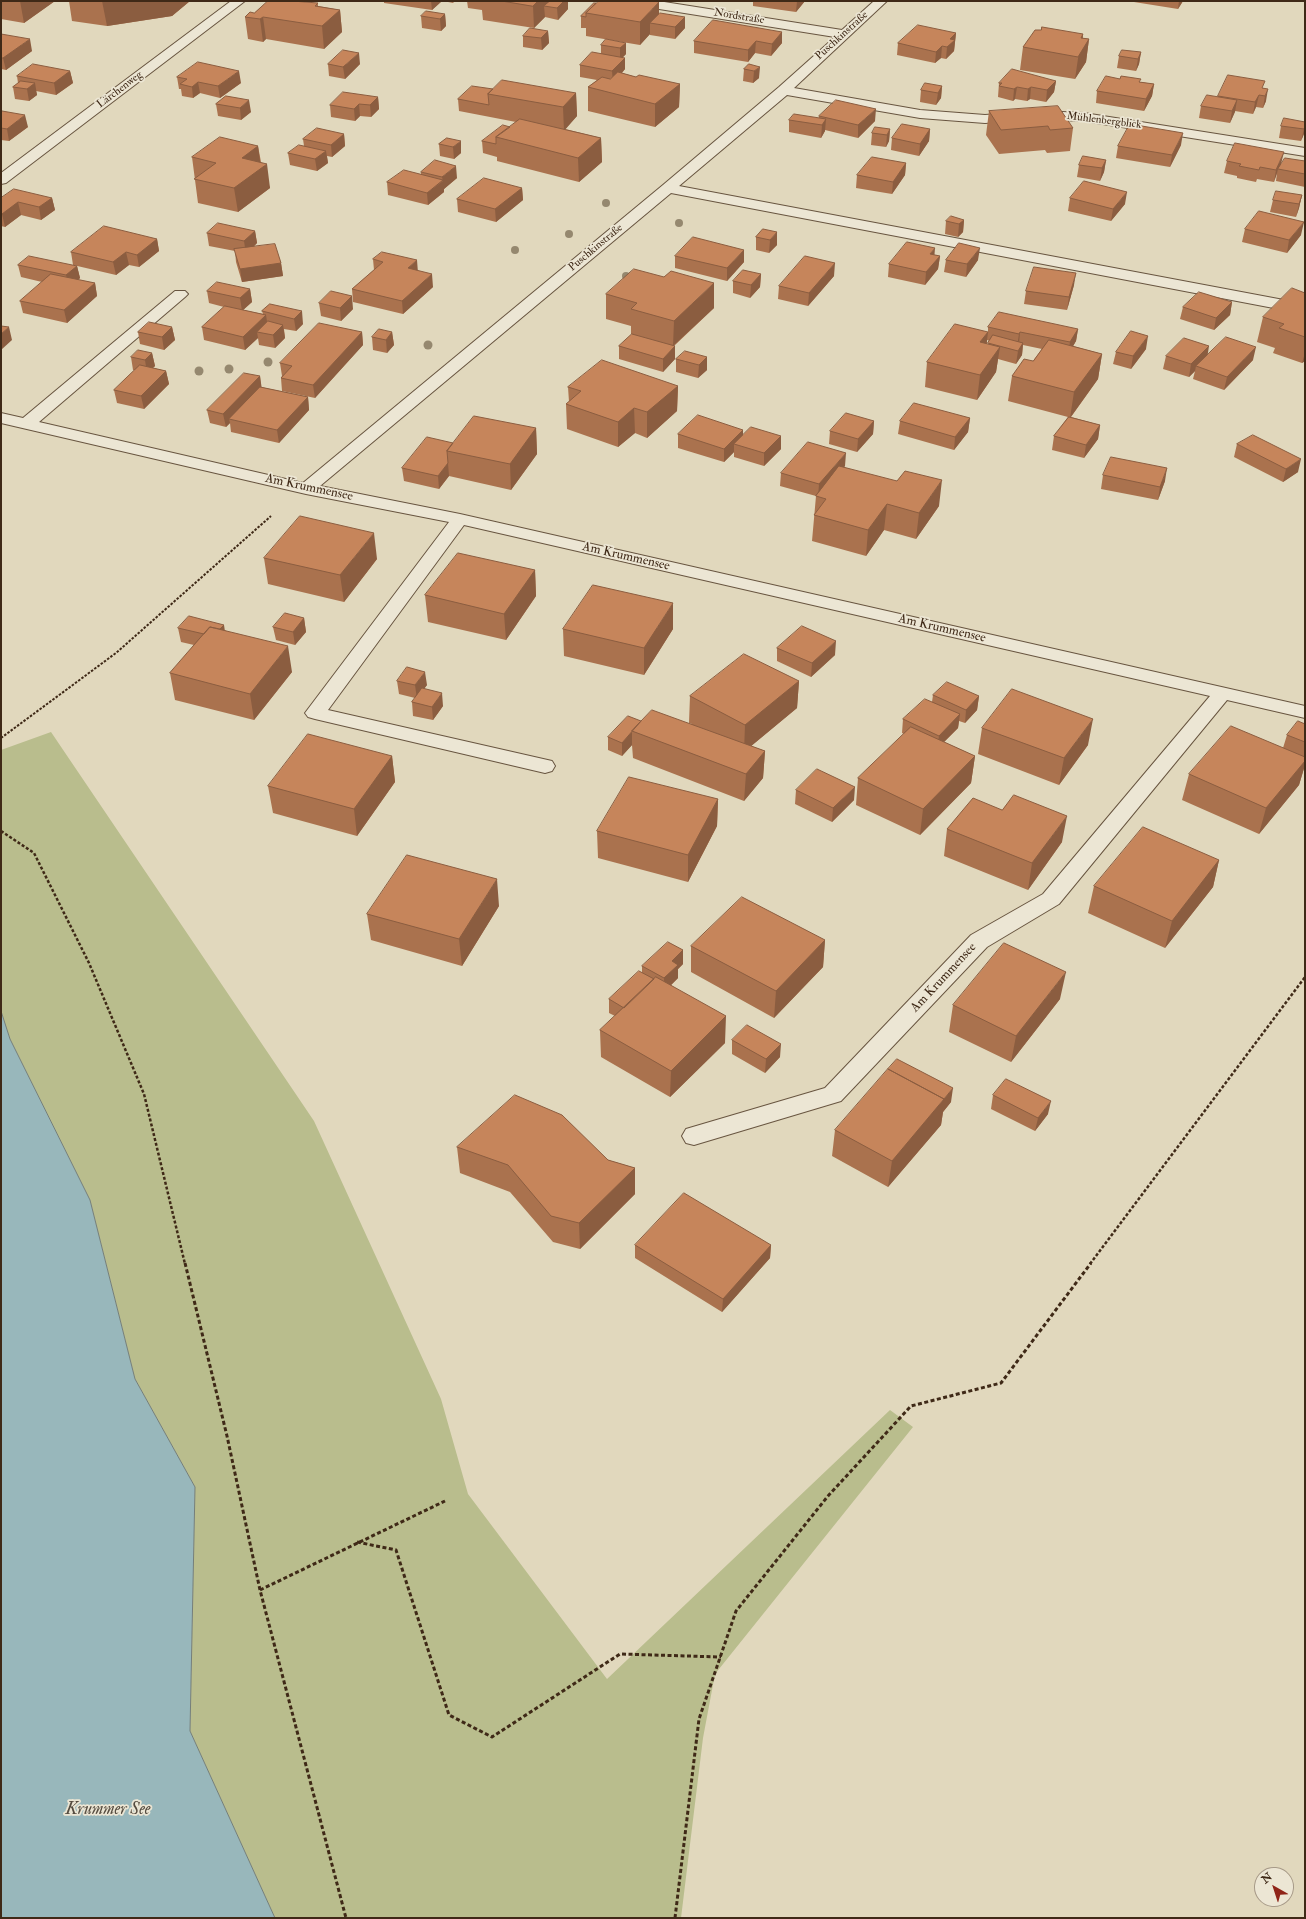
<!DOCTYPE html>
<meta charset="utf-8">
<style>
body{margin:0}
#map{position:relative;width:1306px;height:1919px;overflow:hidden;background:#e1d8bd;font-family:"IM FELL Double Pica",serif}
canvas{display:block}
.frame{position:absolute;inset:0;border:2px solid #3f2917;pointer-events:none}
.north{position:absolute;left:1254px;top:1867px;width:40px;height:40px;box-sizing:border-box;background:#ece6d4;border:1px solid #a79a88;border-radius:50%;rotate:321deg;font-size:11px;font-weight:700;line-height:16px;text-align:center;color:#3f2917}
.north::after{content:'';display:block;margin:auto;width:14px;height:18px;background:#8f2418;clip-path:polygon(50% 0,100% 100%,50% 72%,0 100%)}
</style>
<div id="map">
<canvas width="1306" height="1919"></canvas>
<div class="frame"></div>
<div class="north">N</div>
</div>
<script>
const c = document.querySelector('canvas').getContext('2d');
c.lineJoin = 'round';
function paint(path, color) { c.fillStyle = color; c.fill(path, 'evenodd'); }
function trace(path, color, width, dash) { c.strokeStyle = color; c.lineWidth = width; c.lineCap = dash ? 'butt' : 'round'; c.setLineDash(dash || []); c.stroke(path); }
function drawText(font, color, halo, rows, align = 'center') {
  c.font = font + ' "IM FELL Double Pica",serif'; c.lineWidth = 3.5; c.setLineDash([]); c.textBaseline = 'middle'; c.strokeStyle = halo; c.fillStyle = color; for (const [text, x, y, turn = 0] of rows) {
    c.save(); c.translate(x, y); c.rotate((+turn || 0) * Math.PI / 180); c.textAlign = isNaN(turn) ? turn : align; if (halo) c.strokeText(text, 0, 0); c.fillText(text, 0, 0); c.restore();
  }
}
const green = new Path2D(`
 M51 732 314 1121 441 1399 468 1494 607 1679 890 1410 913 1427 715 1674 703 1738 681 1918H275L190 1731 195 1487 135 1379 90 1200 10 1039 1 1011V750Z`);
const water = new Path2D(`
 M1 1011 10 1039 90 1200 135 1379 195 1487 190 1731 275 1918H1Z`);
const pathFar2 = new Path2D(`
 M1 738 116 653 271 516`);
const pathFar1 = new Path2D(`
 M1 831 34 853 89 963 144 1094 185 1264
 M1090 1264 1305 977`);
const path = new Path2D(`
 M185 1263 227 1436 260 1590 346 1918
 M357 1542 396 1550 449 1715 492 1737 620 1654 721 1657
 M260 1590 445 1501
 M675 1918 699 1719 736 1611 828 1496 911 1406 1001 1383 1091 1263`);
const minor = new Path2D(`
 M231 1H245L6 183 1 184V173Z
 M628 1H658L842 30 874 1H887L794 88 920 110 985 115 1040 111 1084 113 1305 148V156L1084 121 1040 119 985 123 920 118 787 95 679 186 1305 304V314L671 193 320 486 460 514 1305 706V718L1227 700 1059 904 987 947 841 1101 694 1145 686 1143 682 1136 686 1129 825 1088 971 935 1043 894 1210 696 464 525 328 710 552 761 555 766 552 771 545 773 315 719 308 717 305 713 449 522 306 494 1 423V413L23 418 175 291H185L188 294 185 297 39 422 303 483 663 185 779 87 835 37 634 5Z`);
const trees = [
 [606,203,4],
 [679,223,4],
 [569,234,4],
 [515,250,4],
 [626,276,4],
 [428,345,4.5],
 [268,362,4.5],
 [229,369,4.5],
 [199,371,4.5]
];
const wall = new Path2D(`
 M1 1H55L24 23 1 19Z
 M69 1H190L172 16 107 26 72 21Z
 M384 1H442L432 10 384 3Z
 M443 1H455L453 3Z
 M467 1H568V9L558 20 545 17 534 28 483 20 482 10 468 8Z
 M753 1H805L796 12 753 6Z
 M1134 1H1183L1178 9 1134 2Z
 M318 3V6L340 10 342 32 324 49 266 39 263 42 248 39 245 17 254 13Z
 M594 3 659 14 685 28 675 39 650 35V34L640 45 586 36V28H581V16Z
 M445 14 446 26 441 31 422 28 421 16Z
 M1041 30 1083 34V38L1089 39 1086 62 1075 79 1020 70 1023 47Z
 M548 31 549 43 542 50 523 47V36Z
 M782 32V43L771 56 755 53 748 62 694 53V41Z
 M956 33 954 51 946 59 941 58 935 63 897 55 898 43Z
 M1 34 32 51 6 70 1 69Z
 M626 43V54L623 57 625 69 622 73 636 77 680 84 679 107 655 127 588 111V87L597 80 580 77V65L601 53V45Z
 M1141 52 1139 64 1136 71 1117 68 1119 56Z
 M328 64H360L345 79 329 76Z
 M749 64 759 78 753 83 743 81 744 69Z
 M70 71 73 83 56 95 36 91 37 95 29 101 15 99 13 87 18 83 17 76Z
 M177 77 241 83 220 98 200 93 193 98 182 96 181 89H179Z
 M1056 81 1054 92 1046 102 1030 99 1027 101 1015 99 1013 101 998 97 999 83Z
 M1140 82 1154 84 1152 96 1144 111 1096 103 1097 91Z
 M942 86 941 98 936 105 920 102 921 90Z
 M1264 88 1266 101 1263 108 1256 107 1253 114 1235 111 1230 123 1199 118 1201 106 1217 97 1218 96Z
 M493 89 576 93 577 116 565 129 601 138 602 162 579 182 497 161V157L483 153 482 141 510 127 516 122 459 111 458 99Z
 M226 96 251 112 241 120 218 116 216 104Z
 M378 97 379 109 371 117 360 116 355 121 331 117 330 105Z
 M989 111 1073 128 1070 151 1047 153 1045 150 999 154 986 135Z
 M1 112 28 127 9 141 1 140Z
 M819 116 875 121 858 138 825 130V131L821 138 789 132V120L819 118Z
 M1305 122V131L1301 141 1279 138 1281 126Z
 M890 129 889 141 886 147 871 145 872 133Z
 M930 129 929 141 919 156 891 150 892 138Z
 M344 134 345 146 332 157 327 156 328 163 317 171 290 165 288 153 304 146 303 139Z
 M447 138 461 153 454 159 440 156 439 144Z
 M1181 145 1170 167 1116 158 1118 146Z
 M258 146 261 162 270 188 238 212 198 203 192 157Z
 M1106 160 1104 172 1100 181 1077 177 1079 165Z
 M1227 161 1281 164 1305 161V187L1276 181 1277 173 1274 182 1257 179 1256 182 1237 178V176L1224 173Z
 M906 163 905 175 892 194 856 188 857 175Z
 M421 172 457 178 444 189V192L428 205 388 195 387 182 421 174Z
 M522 188 523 200 496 222 458 212 457 199Z
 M1302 195 1299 208 1296 217 1270 212 1273 200Z
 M1 198H52L55 210 41 220 21 215 5 227 1 226Z
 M1070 198 1125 204 1111 221 1068 211Z
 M964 220 963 232 958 237 945 234 946 221Z
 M763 229 777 245 769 253 756 250V237Z
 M1245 229 1301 235 1287 253 1242 242Z
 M255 231 257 243 254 246 281 263 283 276 242 282 236 262 235 251 209 246 207 233Z
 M157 239 159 251 139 267 129 265 116 275 73 265 71 252Z
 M935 255 940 256 938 269 925 285 888 277 889 264Z
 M675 256 744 262 727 281 675 268Z
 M373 259 418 271 433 287 403 314 353 302 352 289 374 270Z
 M946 260H978L966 277 944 272Z
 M18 265 77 266 80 278 78 280 95 283 97 296 67 323 23 313 20 301 42 282 21 277Z
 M761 274 760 287 750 298 733 293V281Z
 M834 276 808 306 778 299 779 286Z
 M1074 285 1067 310 1024 304 1026 291Z
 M250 289 252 302 243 310 263 314 262 311 270 304 303 324 296 331 284 329 285 338 275 348 259 345 258 338 245 350 204 340 202 327 224 307 209 303 207 291Z
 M1305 293V361L1302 363 1273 353 1275 348 1257 342 1263 317Z
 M606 294 714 308 674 346 675 359 663 372 619 359V346L632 334H631V326L606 319Z
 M1232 302 1230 315 1214 330 1180 319 1183 307Z
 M319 303 353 309 341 321 321 316Z
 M172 327 175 340 164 350 140 344 138 332Z
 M988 327 1078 329 1076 341 1073 346 1102 354 1098 379 1071 417 1100 425 1098 439 1084 458 1052 450 1054 436 1068 417 1008 401 1012 376 1033 361 1042 349 1023 345 1022 355 1016 364 998 359 996 372 977 400 925 387 927 362 988 332ZM987 340 990 341 988 344H987Z
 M362 332 363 345 315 398 282 391 281 378 282 376 280 363Z
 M392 332 394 345 387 353 373 350 372 337Z
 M1146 349 1131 369 1113 364 1116 352Z
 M152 353 155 366 153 368 166 371 169 384 144 409 117 403 114 390 135 370H133L131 357Z
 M1207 355 1253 360 1224 390 1193 379 1195 371 1189 377 1163 369 1166 356Z
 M707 357V370L698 378 676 372V359Z
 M260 376 261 387 308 397 309 410 279 443 231 432 230 423 226 427 210 423 207 410Z
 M678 386 677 411 647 438 635 433 618 447 567 429 566 404 569 402 568 387Z
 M970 418 968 432 954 450 898 434 900 421Z
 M874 421 873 434 857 452 829 444 830 431Z
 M536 428 537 454 511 490 449 476 439 489 404 481 402 468 453 443Z
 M743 430V435L781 436V449L764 466 734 457V452L724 462 678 448V434Z
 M1237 444 1298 472 1283 482 1234 457Z
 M845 466 844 467 939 506 916 539 884 530 866 556 812 541 816 496 780 486 781 473Z
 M1103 475 1165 481 1158 500 1101 489Z
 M264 558 377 559 344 602 268 584Z
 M535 570 536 596 506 640 428 622 425 595Z
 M304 618 306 632 295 645 276 640 273 627Z
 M178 628 225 630 292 672 254 720 175 700 170 673 194 645 181 642Z
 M563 629H673L644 675 564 656Z
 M777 648 835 655 811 677 777 661Z
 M397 681 427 685 424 688 443 706 433 720 413 716 412 702 415 698 399 694Z
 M799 681 797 708 751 746 765 751 763 778 744 801 633 758 632 745 622 756 608 750V737L641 721 692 724 689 723 690 696Z
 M933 695 979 696 977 710 965 723 959 721 958 728 944 742 975 756 971 783 920 835 856 805 858 778 904 734 902 733 903 719 932 702Z
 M1305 724V765L1299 785 1259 834 1182 800 1189 774 1283 748 1287 735Z
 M982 728 1088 745 1059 785 978 754Z
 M392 756 395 782 357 836 273 813 268 786Z
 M796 790 854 800 832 822 795 804Z
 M718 799 717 826 688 882 598 858 597 831Z
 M947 829 1062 842 1028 890 944 856Z
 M1219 860 1213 887 1165 948 1088 913 1094 886Z
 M499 906 462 966 371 940 367 914Z
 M825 940 823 967 774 1018 691 972V946Z
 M683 950V964L678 969V978L671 985 725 1043 670 1097 601 1057 600 1030 615 1016 609 1013V999L642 972V966Z
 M1060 999 1011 1062 949 1032 953 1005Z
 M732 1040 780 1057 765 1073 732 1054Z
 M993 1095 1048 1114 1035 1131 991 1109Z
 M951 1102 943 1112 941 1125 888 1187 832 1156 835 1130Z
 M457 1147 608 1160 635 1168V1194L580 1249 553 1242 510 1192 460 1173Z
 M635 1245H771L770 1258 722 1312 635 1258Z`);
const shadedWall = new Path2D(`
 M20 1H55L24 23Z
 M102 1H190L172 16 107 26Z
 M431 1H442L432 10Z
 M538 1H555L544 6 545 17 534 28 533 6Z
 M564 1H568V9L558 20 557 8Z
 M797 1H805L796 12Z
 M1179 1H1183L1178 9Z
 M659 2V24L650 23V34L640 45V22Z
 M340 10 342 32 324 49 322 26Z
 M445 14 446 26 441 31 440 19Z
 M263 17 266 39 263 42 260 19Z
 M685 17V28L675 39V27Z
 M548 31 549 43 542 50 541 38Z
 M782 32V43L771 56 772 44Z
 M956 33 954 51 946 59 947 47 950 39Z
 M1083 34 1080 53 1089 39 1086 62 1075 79 1081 38Z
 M30 39 32 51 6 70 3 58Z
 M756 41 755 53 748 62V50Z
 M626 43V54L620 60V48Z
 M942 46 941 58 935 63 936 52Z
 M1141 52 1139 64 1136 71 1138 59Z
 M359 53 360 64 345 79 343 67Z
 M625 58V69L613 83 612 71Z
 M760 67 759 78 753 83 754 71Z
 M70 71 73 83 56 95 54 83Z
 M239 71 241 83 220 98 218 86Z
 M1056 81 1054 92 1046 102 1047 90Z
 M198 82 200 93 193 98 192 87Z
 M35 83 37 95 29 101 27 89Z
 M680 84 679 107 655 127V104Z
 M1154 84 1152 96 1144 111 1146 99Z
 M942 86 941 98 936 105 938 93Z
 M1017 87 1015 99 1013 101 1014 89Z
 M1031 87 1030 99 1027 101 1028 89Z
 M1268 89 1266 101 1263 108 1265 96Z
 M576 93 577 116 564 131 563 107Z
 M1259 95 1256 107 1253 114 1255 102Z
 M378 97 379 109 371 117 370 105Z
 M249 100 251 112 241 120 240 108Z
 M1237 100 1235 112 1230 123 1232 111Z
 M359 104 360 116 355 121 354 109Z
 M876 109 875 121 858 138V125Z
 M25 115 28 127 9 141 7 129Z
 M826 119 825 131 821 138 822 125Z
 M1305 127 1304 134 1301 141 1304 129Z
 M890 129 889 141 886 147 887 135Z
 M930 129 929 141 919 156 920 144Z
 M1183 133 1181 145 1170 167 1172 155Z
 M344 134 345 146 332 157 331 145Z
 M601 138 602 162 579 182 578 158Z
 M461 141V153L454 159 453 147Z
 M258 146 261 168 267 164 270 188 238 212 234 188 242 158Z
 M326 151 328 163 317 171 315 159Z
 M1284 152 1281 164 1278 169 1277 173 1274 182 1276 170Z
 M1106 160 1104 172 1100 181 1102 168Z
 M906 163 905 175 892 194 893 182Z
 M456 166 457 178 444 189V192L428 205 427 193 443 181 442 177Z
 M522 188 523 200 496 222 495 209Z
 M1127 192 1125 204 1111 221 1113 209Z
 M1302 195 1299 208 1296 217 1299 204Z
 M52 198 55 210 41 220 39 207Z
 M18 202 21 215 5 227 2 214Z
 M964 220 963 232 958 237 959 224Z
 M1304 222 1301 235 1287 253 1289 240Z
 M255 231 257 243 246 254 244 241Z
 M777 232V245L769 253 770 240Z
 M157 239 159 251 139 267 137 255Z
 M935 248 934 261 930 254Z
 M980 248 978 260 966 277 967 264Z
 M744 250V262L727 281V268Z
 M126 252 129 265 116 275 113 262Z
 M940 256 938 269 925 285 926 272Z
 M417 260 418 273 408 268Z
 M281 263 283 276 242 282 240 269Z
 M835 263 834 276 808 306 809 293Z
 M77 266 80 278 69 288 66 275Z
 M1076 273 1074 285 1067 310 1069 297Z
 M432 274 433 287 403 314 402 301Z
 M761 274 760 287 750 298 751 285Z
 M95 283 97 296 67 323 64 310Z
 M714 283V308L673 346 674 321Z
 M250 289 252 302 242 311 240 298Z
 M352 296 353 309 341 321 340 308Z
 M1232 302 1230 315 1214 330 1216 318Z
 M302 311 303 324 296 331 294 319Z
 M266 315 268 328 257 332 258 338 245 350 243 337Z
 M283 325 285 338 275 348 273 335Z
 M9 327 12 340 1 350V334Z
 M172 327 175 340 164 350 162 337Z
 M1078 329 1076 341 1068 355 1070 342Z
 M362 332 363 345 315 398 313 385Z
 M392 332 394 345 387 353 386 340Z
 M988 332 985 357 980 342Z
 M1020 332 1019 344 1017 347 1019 334Z
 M1148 336 1146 349 1131 369 1133 356Z
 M1023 343 1022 355 1016 364 1018 351Z
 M675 346V359L663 372V359Z
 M1209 346 1207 359 1196 366 1195 371 1189 377 1191 364Z
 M1000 347 996 372 977 400 980 375Z
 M1256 347 1253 360 1224 390 1227 377Z
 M152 353 155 366 147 373 145 360Z
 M1305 353V361L1302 363Z
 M1102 354 1098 379 1070 418 1074 392Z
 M707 357V370L698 378 699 365Z
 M166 371 169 384 144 409 141 396Z
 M260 376 262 390 229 419 230 423 226 427 223 414Z
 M678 386 677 411 647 438V412Z
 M308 397 309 410 279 443 277 430Z
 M634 408 635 433 618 447V422Z
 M970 418 968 432 954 450 955 437Z
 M874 421 873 434 857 452 858 439Z
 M1100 425 1098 439 1084 458 1086 445Z
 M536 428 537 454 511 490 510 464Z
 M743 430V443L734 444V452L724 462V449Z
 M781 436V449L764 466V453Z
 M846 453 845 466 818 497 819 484Z
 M1301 459 1298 472 1283 482 1286 469Z
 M448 463 449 476 439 489 438 476Z
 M1167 468 1165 481 1158 500 1160 487Z
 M942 480 939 506 916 539 919 513Z
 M887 504 884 530 866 556 868 530Z
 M374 533 377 559 344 602 340 575Z
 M535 570 536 596 506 640 504 614Z
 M673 603V629L644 675V648Z
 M304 618 306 632 295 645 293 632Z
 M224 625 226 638 213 636Z
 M836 641 835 655 811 677 812 663Z
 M288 646 292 672 254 720 250 694Z
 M425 672 427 685 417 699 415 685Z
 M799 681 797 708 744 752 745 725Z
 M442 693 443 706 433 720 432 707Z
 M979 696 977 710 965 723 966 710Z
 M960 714 958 728 937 749 939 736Z
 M1093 719 1088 745 1059 785 1064 758Z
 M632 732V745L622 756V743Z
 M765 751 763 778 744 801 746 774Z
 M392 756 395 782 357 836 354 809Z
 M975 756 971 783 920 835 923 809Z
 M1305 761V765L1299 785 1259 834 1266 808Z
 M855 787 854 800 832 822 833 808Z
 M718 799 717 826 688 882V855Z
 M1067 816 1062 842 1028 890 1032 863Z
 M1219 860 1213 887 1165 948 1172 921Z
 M497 879 499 906 462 966 459 939Z
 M825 940 823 967 774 1018 776 991Z
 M683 950V964L678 969V978L664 992V978L672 961Z
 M1066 972 1060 999 1011 1062 1016 1036Z
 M726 1016 725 1043 670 1097 671 1071Z
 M781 1044 780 1057 765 1073 766 1059Z
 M953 1088 951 1102 943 1112 941 1125 888 1187 892 1161Z
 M1051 1101 1048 1114 1035 1131 1038 1118Z
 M635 1168V1194L580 1249 579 1223Z
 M771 1245 770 1258 722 1312 723 1299Z`);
const building = new Path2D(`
 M268 1H292L318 3 315 6 340 10 322 26 263 17 260 19 245 17 250 12 254 13Z
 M502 1H538L533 6Z
 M550 1H564L557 8 544 6Z
 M599 1H653L659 2 640 22 586 13Z
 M594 3H596L586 13V17L581 16Z
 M426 11 445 14 440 19 421 16Z
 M660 13 685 17 675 27 650 23Z
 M713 20 782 32 772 44 756 41 748 50 694 41Z
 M918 25 956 33 950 39 955 40 947 47 942 46 936 52 898 43Z
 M1042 27 1083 34 1081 38 1089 39 1078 57 1023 47 1035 30H1041Z
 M530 28 548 31 541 38 523 36Z
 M1 34 30 39 3 58H1Z
 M606 39 626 43 620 48 601 45Z
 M343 50 359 53 343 67 328 64Z
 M1122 50 1141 52 1138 59 1119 56Z
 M592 52 625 58 612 71 580 65Z
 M198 62 239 71 218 86 198 82 192 87 180 84 187 79 177 77Z
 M33 64 70 71 54 83 17 76Z
 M749 64 760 67 754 71 744 69Z
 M1012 69 1056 81 1047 90 1031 87 1028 89 1017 87 1014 89 999 86 1002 83H999Z
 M618 72 636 77 639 75 680 84 655 104 588 87 602 77 610 79Z
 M1228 75 1265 81 1262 88 1268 89 1265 96 1259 95 1255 102 1218 96Z
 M1106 76 1120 79 1121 76 1141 79 1139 82 1154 84 1146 99 1097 91Z
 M502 80 576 93 563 107 488 94Z
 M21 81 35 83 27 89 13 87Z
 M925 83 942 86 938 93 921 90Z
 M472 86 493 89 488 94 489 105 458 99Z
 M343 92 378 97 370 105 359 104 354 109 330 105Z
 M1207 95 1237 100 1232 111 1201 106Z
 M226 96 249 100 240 108 216 104Z
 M836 100 876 109 858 125 819 116Z
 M1058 106 1073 128 1050 130 1048 126 1001 130 989 111Z
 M2 111 25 115 7 129 1 128V112Z
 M794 114 826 119 822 125 789 120Z
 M1284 118 1305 122V127L1304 129 1281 126Z
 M520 119 601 138 578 158 496 137Z
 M902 124 930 129 920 144 892 138Z
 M1130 124 1183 133 1172 155 1118 146Z
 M503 125 510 127 496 137V144L482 141Z
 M875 127 890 129 887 135 872 133Z
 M317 128 344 134 331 145 303 139Z
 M220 137 258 146 242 158 267 164 234 188 194 179 216 163 192 157Z
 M447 138 461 141 453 147 439 144Z
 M1235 143 1284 152 1276 170 1260 167 1259 170 1239 166 1241 164 1227 161Z
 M299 145 326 151 315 159 288 153Z
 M1083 156 1106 160 1102 168 1079 165Z
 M872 157 906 163 893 182 857 175Z
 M1285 158 1305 161V174L1278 169Z
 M435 160 456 166 442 177 421 172Z
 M404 170 443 180 427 193 387 182Z
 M484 178 522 188 495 209 457 199Z
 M1084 181 1127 192 1113 209 1070 198Z
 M14 189 52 198 39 207 18 202 2 214H1V198Z
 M1276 191 1302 195 1299 204 1273 200Z
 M1259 211 1304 222 1289 240 1245 229Z
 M951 216 964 220 959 224 946 221Z
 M218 223 255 231 244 241 207 233Z
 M104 226 157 239 137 255 126 252 113 262 71 252Z
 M763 229 777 232 770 240 756 237Z
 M693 237 744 250 727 268 675 256Z
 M907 242 935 248 930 254 940 256 926 272 889 264Z
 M959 243 980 248 967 264 946 260Z
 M275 244 281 263 240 269 234 249Z
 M382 252 417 260 408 268 432 274 402 301 352 289 383 262 373 259Z
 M29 256 77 266 66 275 18 265Z
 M805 256 835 263 809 293 779 286Z
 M1034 267 1076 273 1069 297 1026 291Z
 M634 269 664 277 671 271 714 283 674 321 631 309 637 303 606 294Z
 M743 270 761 274 751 285 733 281Z
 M51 274 95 283 64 310 20 301Z
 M217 282 250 289 240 298 207 291Z
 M1292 288 1305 293V337L1279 328 1284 324 1263 317Z
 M331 291 352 296 340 308 319 303Z
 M1199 292 1232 302 1216 318 1183 307Z
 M270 304 302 311 294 319 262 311Z
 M225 306 266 315 243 337 202 327Z
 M999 312 1078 329 1070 342 1020 332 1019 334 988 327Z
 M268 321 283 325 273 335 257 332Z
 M149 322 172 327 162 337 138 332Z
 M319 323 362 332 313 385 281 378 292 366 280 363Z
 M955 324 988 332 980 342 1000 347 980 375 927 362Z
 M1 326 9 327 1 334Z
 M379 329 392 332 386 340 372 337Z
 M1131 331 1148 336 1133 356 1116 352Z
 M632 334 675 346 663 359 619 346Z
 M993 335 1023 343 1018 351 988 343Z
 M1226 337 1256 347 1227 377 1196 366Z
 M1184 338 1209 346 1191 364 1166 356Z
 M1049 340 1102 354 1074 392 1012 376 1024 359 1033 361Z
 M138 350 152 353 145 360 131 357Z
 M685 351 707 357 699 365 676 359Z
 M602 360 678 386 647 412 634 408 618 422 566 404 581 391 568 387Z
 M140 365 166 371 141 396 114 390Z
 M244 373 260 376 223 414 207 410Z
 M260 387 308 397 277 430 229 419Z
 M914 403 970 418 955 437 900 421Z
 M846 413 874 421 858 439 830 431Z
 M698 415 743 430 724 449 678 434Z
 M474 416 536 428 510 464 447 451Z
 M1069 417 1100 425 1086 445 1054 436Z
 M751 427 781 436 764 453 734 444Z
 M1253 435 1301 459 1286 469 1237 444Z
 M427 437 453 443 447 451 448 463 438 476 402 468Z
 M808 442 846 453 819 484 781 473Z
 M1111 457 1167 468 1160 487 1103 475Z
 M839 466 897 481 905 471 942 480 919 513 887 504 868 530 814 515 826 499 816 496Z
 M300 516 374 533 340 575 264 558Z
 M458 553 535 570 504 614 425 595Z
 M593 585 673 603 644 648 563 629Z
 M285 613 304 618 293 632 273 627Z
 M189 616 224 625 220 629 210 627 204 634 178 628Z
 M802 626 836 641 812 663 777 648Z
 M210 627 288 646 250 694 170 673Z
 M744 654 799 681 745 725 690 696Z
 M407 667 425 672 415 685 397 681Z
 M947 682 979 696 966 710 933 695Z
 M422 688 442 693 432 707 412 702Z
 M1012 689 1093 719 1064 758 982 728Z
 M925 699 960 714 939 736 903 719Z
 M652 710 765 751 746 774 632 731Z
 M628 716 641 721 622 743 608 737Z
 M1298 721 1305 724V742L1287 735Z
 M1231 726 1305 757V761L1266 808 1189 774Z
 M911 727 975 756 923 809 858 778Z
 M308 734 392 756 354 809 268 786Z
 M817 769 855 787 833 808 796 790Z
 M629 777 718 799 688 855 597 831Z
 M1014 795 1067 816 1032 863 947 829 973 798 1002 810Z
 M1143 827 1219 860 1172 921 1094 886Z
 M407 855 497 879 459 939 367 914Z
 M742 897 825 940 776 991 691 946Z
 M668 942 683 950 672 961 678 965 664 978 642 966Z
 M1004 943 1066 972 1016 1036 953 1005Z
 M639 971 654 979 624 1008 609 999Z
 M656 977 726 1016 671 1071 600 1030Z
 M747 1025 781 1044 766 1059 732 1040Z
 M897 1059 953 1088 944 1099 888 1069Z
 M888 1069 944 1099 892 1161 835 1130Z
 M1006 1079 1051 1101 1038 1118 993 1095Z
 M515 1095 562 1115 608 1160 635 1168 579 1223 551 1216 508 1165 457 1147Z
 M684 1193 771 1245 723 1299 635 1245Z`);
const farStreetnames = [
 ["Nordstraße",739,17,9],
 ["Puschkinstraße",842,36,-42],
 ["Lärchenweg",120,90,-37],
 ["Mühlenbergblick",1104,121,7],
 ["Puschkinstraße",596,248,-40]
];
const streetNames = [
 ["Am Krummensee",309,488,12],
 ["Am Krummensee",626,557,13],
 ["Am Krummensee",942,629,13],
 ["Am Krummensee",944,978,-47]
];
const nearWaternames = [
 ["Krummer See",108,1810]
];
paint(green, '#b9bd8d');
paint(water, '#98b7bb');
trace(water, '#747e79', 1);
trace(minor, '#685540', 2);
trace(pathFar2, '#3f2917', 2, [2.5, 1.5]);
trace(pathFar1, '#3f2917', 2.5, [3, 2]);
trace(path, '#3f2917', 3, [4, 2.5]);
paint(minor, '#ece6d4');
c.fillStyle = '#95886f';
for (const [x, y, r] of trees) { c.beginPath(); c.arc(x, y, r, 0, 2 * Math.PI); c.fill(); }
paint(wall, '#aa724e');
paint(shadedWall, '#8b5d40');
paint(building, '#c6855b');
trace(building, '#8b5d40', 1);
drawText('11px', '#3f2917', '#ece6d4', farStreetnames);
drawText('13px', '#3f2917', '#ece6d4', streetNames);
drawText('italic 17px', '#554c40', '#ece6d4', nearWaternames);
</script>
